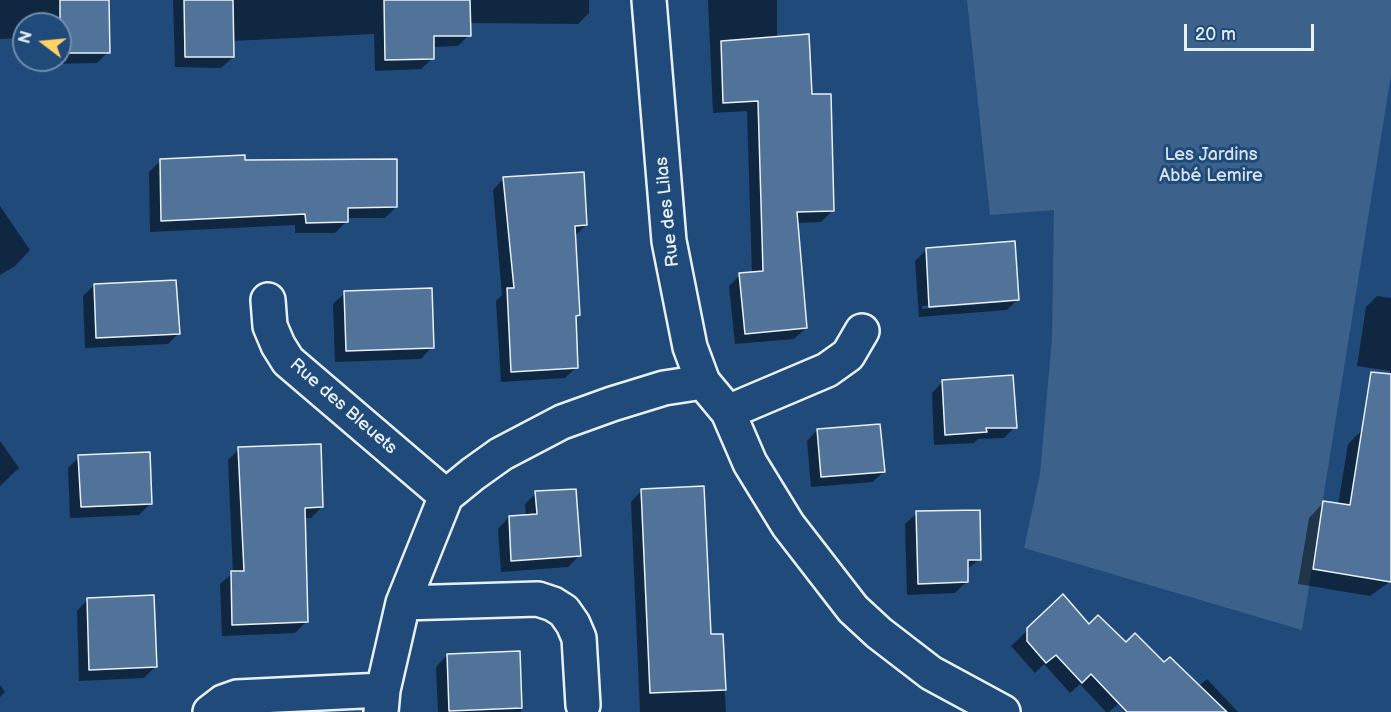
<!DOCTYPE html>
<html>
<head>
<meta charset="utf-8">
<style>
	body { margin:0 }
	#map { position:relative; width:1391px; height:712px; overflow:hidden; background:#1f4a7a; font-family:"Balsamiq Sans",sans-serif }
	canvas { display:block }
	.north { position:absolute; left:12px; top:12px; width:60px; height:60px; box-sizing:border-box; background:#1f4a7a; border:2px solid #6f8dac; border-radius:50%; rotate:286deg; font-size:16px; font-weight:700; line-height:24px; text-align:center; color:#e8f1f8 }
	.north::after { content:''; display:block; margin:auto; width:21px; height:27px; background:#ffd166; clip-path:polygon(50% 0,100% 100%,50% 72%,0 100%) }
	.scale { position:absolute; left:1184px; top:24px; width:130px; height:27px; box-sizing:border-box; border:3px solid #e8f1f8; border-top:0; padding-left:8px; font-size:18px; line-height:21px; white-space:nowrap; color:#e8f1f8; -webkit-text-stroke:4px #1f4a7a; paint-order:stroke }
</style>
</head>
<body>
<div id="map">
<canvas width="1391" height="712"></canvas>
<div class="north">N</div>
<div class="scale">20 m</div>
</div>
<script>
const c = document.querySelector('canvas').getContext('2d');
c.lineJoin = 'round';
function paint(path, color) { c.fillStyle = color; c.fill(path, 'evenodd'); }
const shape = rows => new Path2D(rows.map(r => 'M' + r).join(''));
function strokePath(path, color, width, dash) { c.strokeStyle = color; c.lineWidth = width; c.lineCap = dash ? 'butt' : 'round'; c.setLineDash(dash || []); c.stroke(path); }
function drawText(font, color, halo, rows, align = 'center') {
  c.font = font + ' "Balsamiq Sans",sans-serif'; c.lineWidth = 6; c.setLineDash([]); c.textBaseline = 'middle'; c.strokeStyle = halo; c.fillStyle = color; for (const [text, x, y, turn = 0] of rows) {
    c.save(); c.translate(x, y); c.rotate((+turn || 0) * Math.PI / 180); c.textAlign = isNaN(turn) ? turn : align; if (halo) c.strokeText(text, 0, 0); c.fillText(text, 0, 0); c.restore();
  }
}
const green = shape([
	[967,0,1391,0,1391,75,1302,630,1024,548,1040,474,1052,338,1054,210,990,215]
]);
const shadow = shape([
	[0,0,107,0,108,52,97,63,49,64,49,60,60,60,60,24,24,24,24,38,0,39],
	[173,0,589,0,589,13,578,24,469,23,469,35,458,46,432,47,433,58,421,69,375,71,374,34,232,41,233,57,221,68,175,67],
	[708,0,777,0,777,38,811,96,832,211,821,222,797,223,806,328,794,339,735,344,729,286,740,275,752,274,747,111,713,113],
	[160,161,244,161,396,207,385,218,346,218,346,222,335,233,295,233,295,225,150,232,149,172],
	[504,178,586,225,574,237,578,315,574,319,577,367,565,378,501,382,496,301,502,295,493,190],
	[0,206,30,250,15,266,0,275],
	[927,249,1018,299,1007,310,919,317,915,261],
	[1008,299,1008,302,922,309,922,306],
	[94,285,179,333,168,344,85,348,83,296],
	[345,293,432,347,421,359,335,362,333,304],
	[1377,296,1391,298,1391,387,1387,386,1390,371,1357,366,1366,307],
	[943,381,1015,427,1004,438,978,439,974,443,934,445,932,393],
	[1363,429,1391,433,1391,581,1370,596,1298,584,1309,518,1324,502,1338,505,1348,444],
	[817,430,883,472,873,482,811,487,807,441],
	[0,441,19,468,0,486],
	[239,449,322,507,311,518,304,518,306,622,295,633,222,636,220,584,233,573,228,460],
	[79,457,150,504,139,515,70,518,68,468],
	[642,490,710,635,721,635,726,712,640,712,631,502],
	[536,493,579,556,568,567,501,572,498,529,509,517,526,516,525,504],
	[917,513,980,559,966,570,966,582,955,593,907,595,905,524],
	[1063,596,1088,626,1164,664,1198,687,1207,679,1238,712,1124,712,1118,704,1109,712,1106,712,1080,684,1070,693,1044,664,1035,673,1011,646],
	[88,599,156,666,144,678,79,681,77,611],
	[518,652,521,712,438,712,436,667,447,655],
	[0,685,5,692,0,697]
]);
const building = shape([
	[60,0,109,0,110,53,60,53,60,0],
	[184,0,233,0,234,57,185,57,184,0],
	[384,0,470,0,471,36,434,36,434,59,385,60,384,0],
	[809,34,812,94,831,94,834,211,797,212,807,328,745,334,739,273,763,271,758,101,723,103,721,41,809,34],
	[245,155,245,160,397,159,397,207,348,208,348,222,306,223,305,214,161,221,160,159,245,155],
	[584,172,587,225,575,226,580,315,576,316,578,368,511,372,507,288,514,288,503,177,584,172],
	[1015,241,1019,300,929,307,926,248,1015,241],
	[176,280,180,334,96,338,94,284,176,280],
	[432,288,434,348,346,351,344,291,432,288],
	[1371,372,1391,374,1391,582,1313,569,1323,501,1350,505,1371,372],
	[1013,375,1017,428,986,428,987,432,945,435,942,380,1013,375],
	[880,424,885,472,821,477,817,429,880,424],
	[321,444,323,507,305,508,308,622,232,625,231,571,244,571,238,447,321,444],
	[150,452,152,504,81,507,78,455,150,452],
	[704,486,711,634,723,634,726,690,650,693,641,489,704,486],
	[576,489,581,556,511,561,509,516,537,514,535,491,576,489],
	[980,510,981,560,968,560,968,582,918,584,916,511,980,510],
	[1063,594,1089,624,1098,615,1126,642,1135,633,1164,662,1170,657,1227,712,1127,712,1091,674,1082,683,1056,655,1046,663,1027,641,1027,628,1063,594],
	[154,595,157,667,89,670,87,598,154,595],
	[520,651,522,708,449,711,447,654,520,651]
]);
const minor = shape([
	[649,0,669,241,690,347,703,382,728,412,750,463,788,525,853,609,879,633,931,673,1003,712],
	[268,300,270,326,278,345,288,361,446,496],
	[728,412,827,370,848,355,862,331],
	[403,603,446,496,473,474,501,454,562,422,612,404,664,388,703,382],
	[383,690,403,603,538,599,553,604,564,611,573,624,579,638,583,705],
	[210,712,223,702,237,697,383,690,381,712]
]);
const parkNames = [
	["Les Jardins",1211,155],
	["Abbé Lemire",1211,176]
];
const streetNames = [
	["Rue des Lilas",668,212,-96],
	["Rue des Bleuets",343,407,41]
];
paint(green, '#3c628c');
paint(shadow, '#0007');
paint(building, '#517399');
strokePath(building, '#e8f1f8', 1.5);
strokePath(minor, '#e8f1f8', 38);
strokePath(minor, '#1f4a7a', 33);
drawText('18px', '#d7e3ed', '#1f4a7a', parkNames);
drawText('18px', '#e8f1f8', '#1f4a7a', streetNames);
</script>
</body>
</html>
